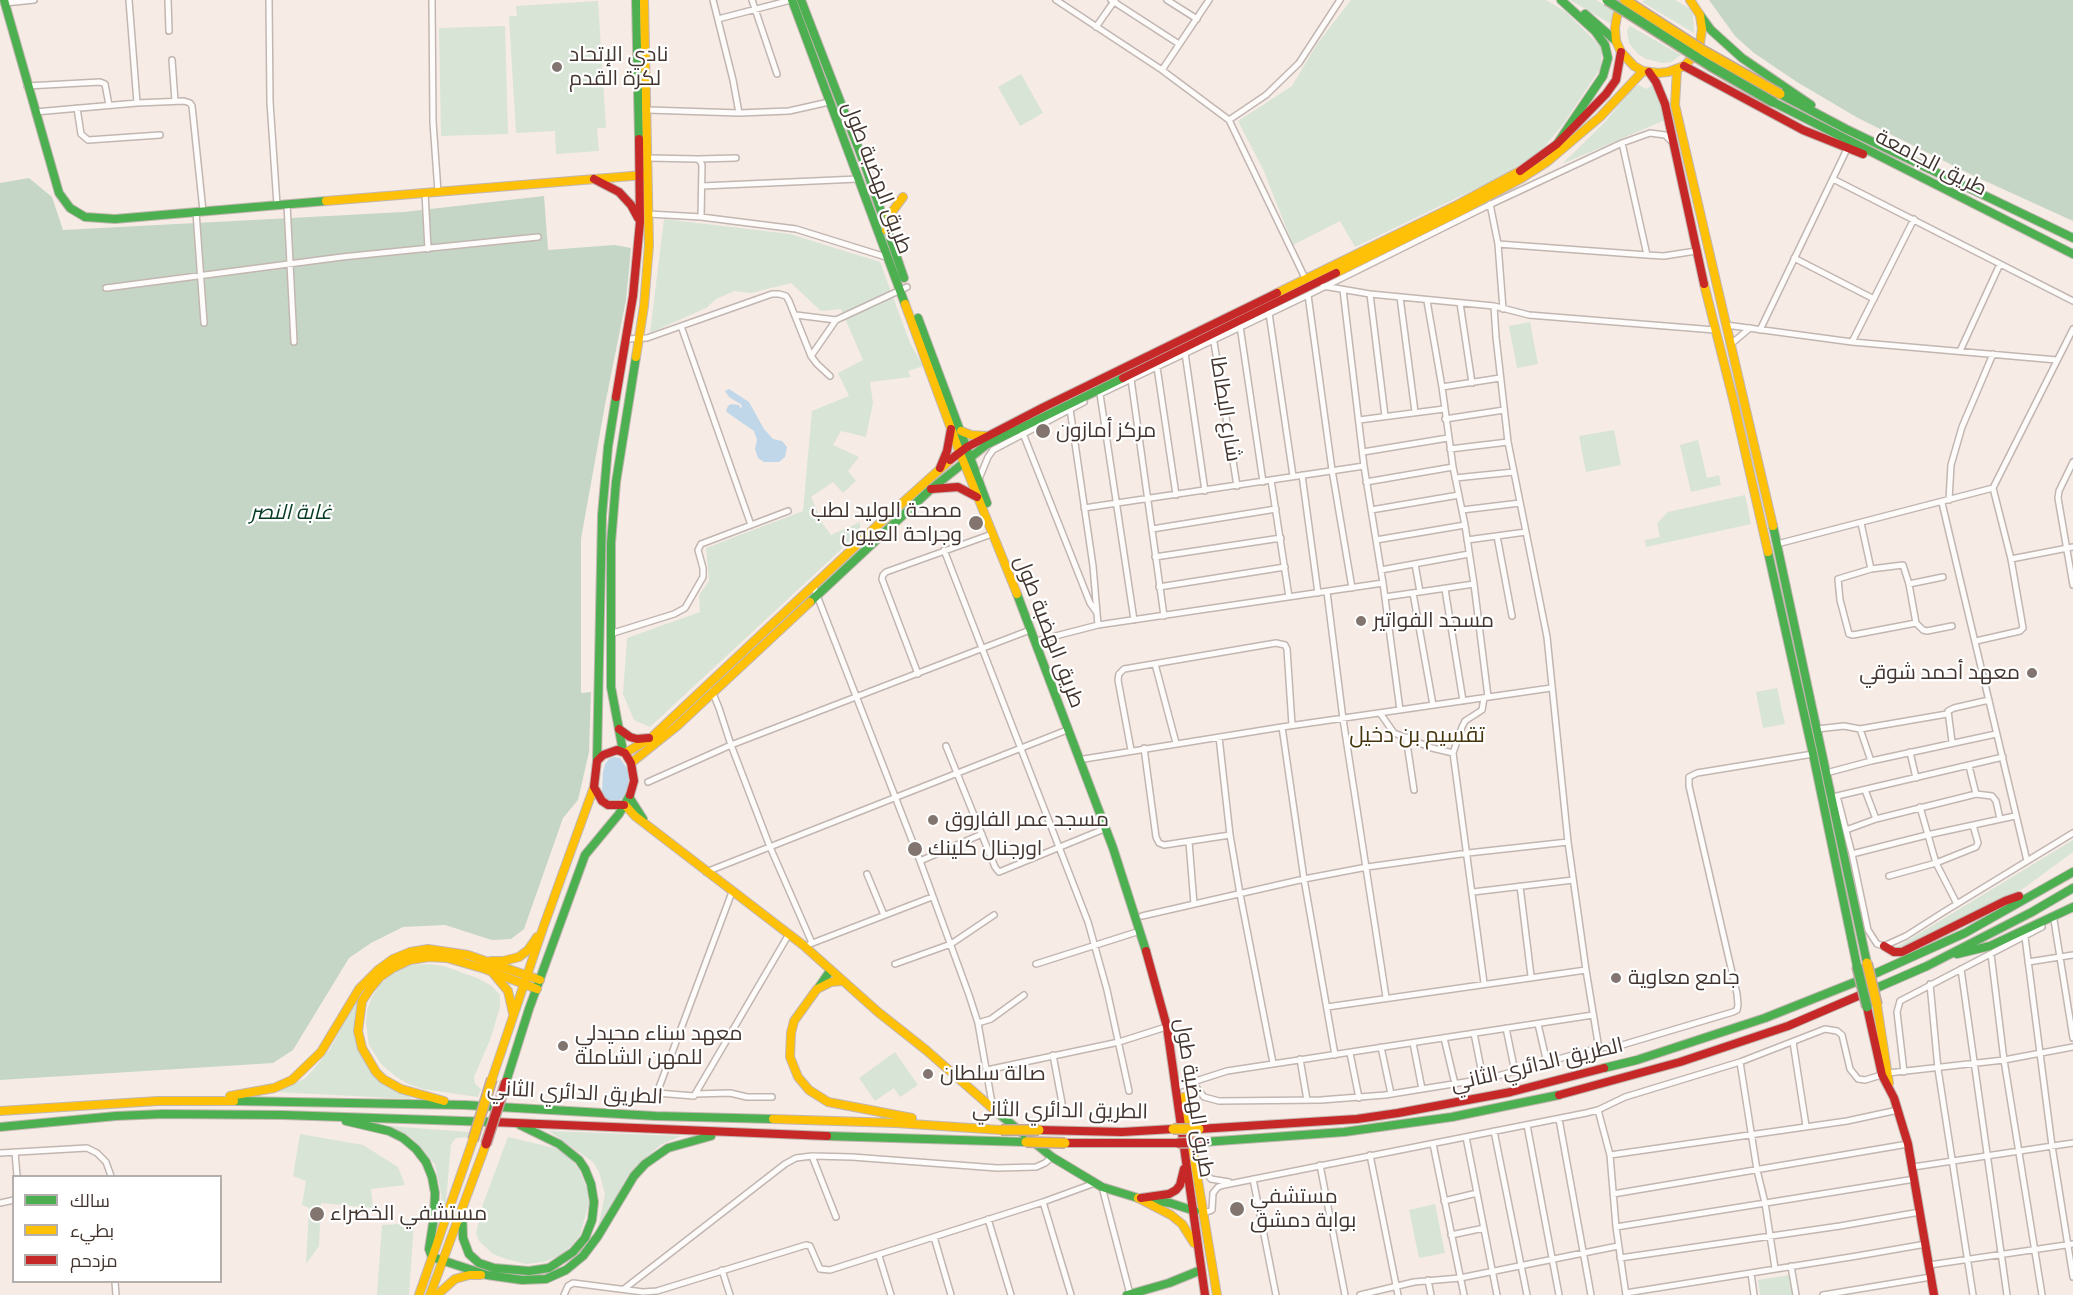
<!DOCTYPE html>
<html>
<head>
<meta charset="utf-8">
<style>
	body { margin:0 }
	#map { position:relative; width:2073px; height:1295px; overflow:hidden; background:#f7ebe6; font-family:"Zilla Slab",Cairo,serif }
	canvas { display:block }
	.legend { position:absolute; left:12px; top:1175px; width:210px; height:108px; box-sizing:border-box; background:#fff; border:2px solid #b4aeac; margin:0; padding:8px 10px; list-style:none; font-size:18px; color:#43352f }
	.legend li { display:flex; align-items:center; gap:12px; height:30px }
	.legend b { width:30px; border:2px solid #b4aeac }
</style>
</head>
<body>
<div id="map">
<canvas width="2073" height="1295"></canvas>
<ul class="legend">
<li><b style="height:8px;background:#4caf50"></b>سالك</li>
<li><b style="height:8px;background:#ffc107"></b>بطيء</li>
<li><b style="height:8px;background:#c62828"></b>مزدحم</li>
</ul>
</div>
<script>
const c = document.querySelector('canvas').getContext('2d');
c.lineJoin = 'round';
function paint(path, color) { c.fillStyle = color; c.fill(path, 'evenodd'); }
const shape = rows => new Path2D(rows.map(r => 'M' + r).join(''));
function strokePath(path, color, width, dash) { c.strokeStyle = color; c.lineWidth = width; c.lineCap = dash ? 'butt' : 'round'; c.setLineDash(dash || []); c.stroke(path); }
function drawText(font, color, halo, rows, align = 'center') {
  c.font = font + ' "Zilla Slab",Cairo,serif'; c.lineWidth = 4.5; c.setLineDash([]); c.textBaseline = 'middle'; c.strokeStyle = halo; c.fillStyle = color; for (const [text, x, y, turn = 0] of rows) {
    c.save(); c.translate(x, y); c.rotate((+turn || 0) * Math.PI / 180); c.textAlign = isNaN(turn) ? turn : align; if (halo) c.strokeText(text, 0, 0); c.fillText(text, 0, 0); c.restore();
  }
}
const green = shape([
	[1351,0,1546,0,1566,12,1602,48,1601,67,1564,123,1545,146,1531,158,1494,180,1355,247,1340,221,1293,245,1263,169,1238,121,1292,86,1317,44],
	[1570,0,1596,0,1615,11,1611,24],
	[1645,0,1675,0,1682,4,1690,9,1693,15,1694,33,1642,2],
	[598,1,606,128,597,128,599,151,556,154,555,131,516,133,509,16,517,16,516,6],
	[505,26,508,134,441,136,439,28],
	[1629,26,1630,26,1681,55,1671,62,1663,63,1646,59,1638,54,1629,43,1627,32],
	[1021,74,1043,113,1020,126,998,87],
	[1639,85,1646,89,1653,85,1660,96,1665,120,1562,164,1605,122,1633,88],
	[664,219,790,234,880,262,910,343,923,366,908,371,911,377,870,382,873,403,866,437,841,431,833,445,859,457,848,471,856,481,843,493,833,482,811,497,823,524,831,535,860,522,860,532,650,727,634,720,623,694,627,638,700,612,699,595,709,581,706,548,803,511,812,411,849,396,838,373,863,360,841,309,821,311,791,283,751,293,734,291,716,299,706,308,650,333],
	[1530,322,1538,364,1517,368,1509,326],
	[1614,430,1621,465,1586,472,1579,436],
	[1698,440,1707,478,1719,475,1721,485,1691,492,1680,445],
	[1745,495,1751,524,1646,547,1645,540,1660,537,1657,523,1668,512],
	[1777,688,1785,724,1763,728,1756,692],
	[2073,840,2073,852,2024,888,1902,948,1897,947],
	[429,964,444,966,477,978,492,986,500,995,500,1007,490,1040,474,1077,475,1084,481,1089,478,1097,423,1089,408,1084,395,1076,381,1064,369,1045,366,1023,367,1010,372,997,380,985,388,977,401,969,411,965],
	[362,991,355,1028,390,1086,413,1099,275,1092,304,1079,313,1070,330,1049],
	[895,1052,918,1085,900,1097,894,1088,875,1101,859,1078],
	[388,1126,469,1132,468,1137,456,1138,451,1144,446,1201,442,1212,441,1193,435,1165,419,1145,408,1135],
	[549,1131,681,1136,662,1144,636,1166,598,1228,605,1194,599,1172,593,1162],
	[300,1134,363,1145,398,1167,405,1185,371,1189,373,1208,321,1203,319,1246,306,1264,309,1208,302,1205,306,1181,293,1176],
	[508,1137,555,1148,568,1156,579,1169,587,1189,589,1203,580,1235,571,1246,559,1256,543,1262,526,1264,506,1259,493,1254,479,1241,476,1233,483,1204],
	[1435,1204,1445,1253,1419,1258,1409,1210],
	[414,1223,409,1295,377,1295,382,1225],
	[1790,1275,1793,1295,1760,1295,1758,1280]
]);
const forest = shape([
	[1709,0,2073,0,2073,221,1972,175,1858,118,1797,82,1754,53,1735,36],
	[29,178,52,197,63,230,404,212,544,196,548,250,614,245,631,248,626,300,605,405,581,539,581,693,591,692,589,752,578,800,563,818,524,929,511,939,492,940,445,925,403,927,371,943,349,958,293,1050,273,1063,0,1080,0,183]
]);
const water = shape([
	[729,389,749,402,764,429,773,439,782,441,787,447,785,457,779,462,764,462,758,458,755,449,757,440,754,431,728,413,726,411,728,406,731,404,739,405,741,409,742,405,729,397,725,391],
	[614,757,620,758,628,770,629,786,626,796,618,801,611,801,605,798,602,792,603,772,605,764,609,759]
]);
const street = shape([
	[129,0,137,103],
	[168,0,169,31],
	[269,0,270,102,277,205],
	[432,0,433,122,438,192],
	[752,0,777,74],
	[1056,0,1162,70,1229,120,1305,278],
	[1111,0,1179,44],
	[1167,0,1197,19],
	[5,3,34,0],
	[718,19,791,0],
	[1096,27,1115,0],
	[172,60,175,101],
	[1162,70,1209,0],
	[27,86,100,82,105,84,109,105],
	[77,108,81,134,88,140,160,135],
	[648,110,739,113,733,80,713,0],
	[35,112,137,103,184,101,190,103,192,106,203,211],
	[739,113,789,111,829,102],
	[1229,120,1266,95,1299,63,1340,0],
	[648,158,697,159,700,161,702,165,701,217],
	[699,159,736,158],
	[1833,179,2073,301],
	[702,186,858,179],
	[425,193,428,249],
	[287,204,294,342],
	[1490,204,1498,244,1503,309],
	[196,212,204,323],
	[649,214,701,217,796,229,886,257],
	[1498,244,1647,255,1622,143],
	[1647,255,1664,256,1696,251],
	[1794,258,1874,299],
	[1323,286,1370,294,1494,306,1529,315,1715,330],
	[106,288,342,257,538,237],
	[1343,290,1364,466,1383,583,1400,710],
	[1370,294,1385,416],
	[1308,295,1332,470,1352,588],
	[1400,297,1415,412],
	[1427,301,1442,387,1453,467,1465,525,1474,584,1488,697],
	[1460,303,1472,383],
	[1494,306,1496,337,1508,442,1547,637,1568,842,1586,970,1599,1049],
	[1269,313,1293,476],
	[796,315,836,320,907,287],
	[1726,325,1852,342,2057,360],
	[681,326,751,525],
	[1240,326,1263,482],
	[1760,330,1847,149],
	[1213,336,1237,486],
	[627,339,647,338,772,294,779,294,786,296,789,301,811,356,817,364,830,376],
	[1852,342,1914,219],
	[1731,344,1750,328],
	[1960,351,2000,264],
	[1185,353,1205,491],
	[811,356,836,320],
	[1157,367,1176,495],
	[1131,379,1164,616],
	[1442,387,1500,378],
	[1100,394,1308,295,1489,205,1622,143,1650,133,1665,135,1671,141],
	[1100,394,1134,620],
	[1070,409,1093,566,1098,625],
	[1445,419,1504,410],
	[1359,420,1444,409],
	[1022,431,1090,603,1097,613],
	[1450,449,1508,442],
	[1363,452,1448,438],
	[2073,462,2059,491,2058,498,2073,585],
	[1302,475,1318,593],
	[1455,478,1514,472],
	[979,479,988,457,993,450,1084,402],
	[1271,480,1289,597],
	[1366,482,1453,467],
	[1949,500,1951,465,1962,427,1993,354],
	[1942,503,2027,861],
	[1084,508,1364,466],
	[1371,510,1459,495],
	[1462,510,1520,503],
	[1861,523,1871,569],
	[1152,529,1276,509],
	[1497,536,1512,616],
	[1376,540,1465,525],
	[1467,540,1526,532],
	[1777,544,1993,488],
	[944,550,1088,922,1107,990,1129,1091],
	[1155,557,1281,538],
	[2011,559,2073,547],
	[1415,564,1420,592],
	[1381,570,1469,554],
	[1909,584,1943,577],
	[813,585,920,861,969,995,978,1023,993,1109],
	[1159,587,1285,567],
	[1445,589,1463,701],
	[1327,592,1343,719,1386,997],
	[1413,593,1433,705],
	[1385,597,1474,584],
	[1916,623,1853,635,1849,634,1840,600,1838,579,1871,569,1903,565,1909,584,1916,623,1923,630,1927,631,1952,626],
	[610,634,674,614,685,608,703,577,703,568,698,550,701,544,788,511],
	[1040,640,1098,625,1383,583],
	[1976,641,2020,631,2023,628,2011,559,1993,488,2073,329],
	[1155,664,1176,743],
	[918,674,882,579,883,575,886,572,992,534],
	[712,691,719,708,731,745,770,847,812,943],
	[1380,713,1394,733,1432,748,1453,753],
	[1282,727,1304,879,1335,1055],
	[1817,729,1844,726,1860,729,1947,714],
	[1860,729,1871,761],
	[1219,737,1230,835,1240,894,1273,1063],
	[1406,737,1414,790],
	[1952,742,1948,711,1954,708,1989,700],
	[946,746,995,867,999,872,1104,829],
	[1144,748,1156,837,1159,843,1164,845,1230,835],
	[1131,750,1118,680,1119,674,1124,669,1276,643,1285,645,1287,649,1292,725],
	[1910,752,1916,778],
	[1084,759,1282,727,1551,688],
	[1826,773,1871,761,1996,734],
	[648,782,731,745,1030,630],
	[1865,790,1876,819],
	[1976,794,1992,796,1996,801,2000,819],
	[1837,796,2003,757],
	[1830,798,1837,796,1852,854,1868,930,1877,944,1884,946,1906,936,1942,913,2073,833],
	[1920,807,1936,863,1976,847,1978,843,1973,825],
	[1846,830,1876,819,1976,794,1969,766],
	[1189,842,1194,904],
	[1852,854,1927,835,2015,816],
	[920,861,982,834],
	[706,872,1067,730],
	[867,874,884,915],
	[1889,876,1936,863,1957,904],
	[1520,886,1531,976],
	[732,892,657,1093,694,1096,789,934],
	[1473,892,1573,880],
	[1142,916,1304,879,1367,867,1468,853,1568,842],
	[2054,920,2073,1038],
	[2025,937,2052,1146,2073,1277],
	[810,944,932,897],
	[1991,954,2004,1060,2042,1295],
	[2028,962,2073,955],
	[895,964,951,944,994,915],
	[1036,964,1140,931],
	[1961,969,2007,1295],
	[1484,983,1453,753,1462,727,1465,721,1482,710,1484,698],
	[1930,984,1938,1069,1973,1295],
	[1327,1007,1586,970],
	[978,1023,991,1019,1024,995],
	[1538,1024,1547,1063],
	[1506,1028,1515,1072],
	[1474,1033,1483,1079],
	[1444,1038,1455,1084],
	[1793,1042,1806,1126],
	[1413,1043,1422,1089],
	[1381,1047,1391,1094],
	[1350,1053,1359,1098],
	[1053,1055,1062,1103],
	[1300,1059,1307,1100],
	[1740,1062,1757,1170,1765,1203,1775,1268],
	[987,1070,1119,1042,1166,1027],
	[1904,1072,1897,1012,1900,1001,2042,927],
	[1192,1082,1204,1097,1219,1101,1321,1100,1385,1095,1490,1078,1594,1049,1622,1045,1733,1012,1737,1010,1738,1005,1737,994,1689,786,1689,777,1697,773,1813,754],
	[1177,1087,1227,1071,1593,1015],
	[695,1094,730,1093,747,1097,772,1097],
	[1598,1110,1610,1155,1616,1227,1626,1295],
	[1559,1119,1591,1295],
	[1527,1125,1559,1295],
	[1494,1131,1527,1295],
	[1466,1137,1497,1295],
	[1433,1144,1464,1295],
	[15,1152,17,1176],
	[0,1153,87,1148,97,1153,106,1162,111,1176],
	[1370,1155,1398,1295],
	[1610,1155,1847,1121,1898,1110],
	[812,1156,836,1217],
	[1198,1164,1211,1179,1229,1182],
	[1320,1165,1345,1295],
	[1913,1167,2073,1143],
	[1253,1179,1276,1295],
	[1102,1187,1130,1294],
	[1613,1194,1908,1144],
	[1444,1201,1477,1193],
	[1043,1202,1071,1295],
	[0,1203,14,1200],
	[1204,1213,1212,1210,1213,1193,1218,1187,1224,1185,1586,1113,1598,1110,1625,1097,1740,1062,1825,1029,1837,1031,1842,1035,1850,1069,1858,1079,1865,1080,1888,1073,2004,1060,2073,1047],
	[988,1219,1011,1295],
	[1616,1227,1915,1179],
	[1451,1235,1484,1228],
	[934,1237,951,1295],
	[879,1256,891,1295],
	[1620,1258,1840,1226,1920,1212],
	[1929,1265,2073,1244],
	[1791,1266,1796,1295],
	[722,1270,730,1295],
	[1751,1273,1754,1295],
	[1428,1280,1431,1295],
	[115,1282,116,1295],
	[624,1289,785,1164,796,1158,812,1156,852,1157,997,1168,1036,1167,1045,1163,1052,1157],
	[1626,1293,1857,1256,1926,1244],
	[564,1295,568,1286,573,1283,643,1292,657,1291,806,1245,810,1246,820,1269,830,1270,1043,1202,1095,1183],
	[1360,1295,1414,1282,1460,1278,1618,1246],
	[1823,1295,1931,1277]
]);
const fast = shape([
	[4,0,59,193,70,208,85,217,115,219,326,201],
	[636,0,639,139],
	[792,0,905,304],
	[801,0,866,168,904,278],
	[1585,14,1616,41],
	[1700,15,1711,30,1742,58,1811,105],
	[1780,94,1846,129,2073,238],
	[1773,102,2073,254],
	[1557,144,1603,76,1608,58,1605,45,1595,31,1561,0],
	[918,318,987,503],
	[1773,526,1867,963],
	[1768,552,1813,754,1857,966],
	[1017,594,1113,848,1146,951],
	[810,602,931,489,986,445,1123,378],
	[623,751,611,687,611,543,616,482,636,357],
	[597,761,602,515,608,447,616,397],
	[629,797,643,819],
	[1957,954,1990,946,2073,907],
	[819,987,830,971],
	[1865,993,1927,966,2032,912,2073,888],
	[1604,1068,1637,1060,1765,1018,1863,979,1965,933,2073,872],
	[506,1082,529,1009,585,855,619,814,630,795],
	[234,1101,465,1105,655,1116,773,1119],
	[999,1114,1052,1157,1102,1187,1138,1198,1170,1203,1195,1211],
	[346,1121,389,1131,403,1138,416,1149,426,1162,432,1177,435,1193,434,1217,429,1249,432,1257,487,1275,522,1280,546,1279,566,1270,583,1256,598,1236,634,1176,645,1164,668,1148,711,1136],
	[0,1127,116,1116,163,1114,283,1115,492,1122],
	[827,1136,1026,1142],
	[1204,1142,1344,1132,1452,1117,1559,1095],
	[462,1211,463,1238,469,1254,479,1263,494,1268,529,1271,549,1268,573,1252,585,1238,592,1220,594,1202,591,1184,585,1169,579,1160,559,1144,520,1125],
	[1127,1295,1169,1283,1201,1270]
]);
const slow = shape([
	[1623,4,1617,16,1615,28,1616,41,1621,52,1634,66,1643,71,1658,73,1668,72,1684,66,1694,56,1700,43,1702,29,1700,15,1690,0],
	[1677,69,1675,105,1773,526],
	[326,201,644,175],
	[886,230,889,216,903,197],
	[1336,273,1461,211,1522,178,1547,162,1600,117,1643,71],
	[1704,284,1733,399,1768,552],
	[1277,293,1457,205,1520,171],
	[905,304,960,453,1017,594],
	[636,357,644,306,649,245,644,0],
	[961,431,971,435,987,436],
	[625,753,651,738,879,524,950,460],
	[631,763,677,726,810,602],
	[625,805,635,816,803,945,878,1012,926,1050,999,1114],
	[491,961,503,961,519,957,528,950,537,937],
	[493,973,508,991,513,1013],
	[841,981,831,982,817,989,794,1021,791,1033,790,1057,798,1077,809,1090,828,1102,912,1118],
	[1877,1005,1889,1083],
	[492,1079,543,928,594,787],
	[230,1096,274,1088,292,1080,321,1052,359,989,378,970,393,959,410,952,428,949,468,955,540,980],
	[1184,1097,1217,1295],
	[444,1101,401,1089,383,1079,376,1072,362,1048,358,1031,362,1001,370,989,380,977,393,968,410,960,429,957,447,958,485,969,537,989],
	[0,1111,158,1101,234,1101],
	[773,1119,896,1123,1001,1130],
	[1138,1198,1171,1215,1182,1224,1194,1243],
	[419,1295,473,1140],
	[430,1295,486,1144],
	[437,1295,455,1279,469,1275,481,1275]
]);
const jam = shape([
	[1684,66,1803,130,1863,154],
	[1649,72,1656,82,1665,104,1704,284],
	[1520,171,1557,144,1606,94,1616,80,1621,52],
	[594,179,619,192,631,205,638,218],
	[1123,378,1336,273],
	[616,397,633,296,640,222,639,139],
	[950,460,967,447,1044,407,1277,293],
	[940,468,947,451,951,429],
	[931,489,958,487,977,497],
	[619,729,630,737,637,739,649,738],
	[624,805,608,805,602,801,594,787,597,761,603,755,617,750,625,753,631,763,634,781,630,795],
	[1884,946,1894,952,1902,952,2005,901,2019,896],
	[1146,951,1167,1027,1205,1295],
	[1867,1007,1882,1075,1894,1098,1908,1144,1934,1295],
	[1559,1095,1680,1062,1788,1026,1865,993],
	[492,1122,827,1136],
	[1199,1129,1357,1119,1398,1113,1511,1092,1604,1068],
	[1039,1130,1122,1132,1173,1129],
	[1065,1143,1178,1143],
	[1141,1198,1169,1194,1176,1190,1180,1185,1184,1169]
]);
const fastBridge = shape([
	[1607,0,1709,65,1773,102],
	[1857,966,1867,1007]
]);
const slowBridge = shape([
	[1625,0,1704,51,1780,94],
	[1867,963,1877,1005],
	[1173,1129,1199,1129],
	[1001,1130,1039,1130],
	[473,1140,492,1079],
	[1026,1142,1065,1143]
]);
const jamBridge = shape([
	[1178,1143,1204,1142],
	[486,1144,506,1082]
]);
const markers = [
	[557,67,6,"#82756f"],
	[1043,431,8,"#82756f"],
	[976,523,8,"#82756f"],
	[1361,621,6,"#82756f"],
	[2032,673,6,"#82756f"],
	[933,820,6,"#82756f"],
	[915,849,8,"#82756f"],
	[1616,978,6,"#82756f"],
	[563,1046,6,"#82756f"],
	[928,1074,6,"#82756f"],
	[1237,1209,8,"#82756f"],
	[317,1214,8,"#82756f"]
];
const poiNames = [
	["نادي الإتحاد",569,55],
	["لكرة القدم",569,79],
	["مركز أمازون",1056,431],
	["مصحة الوليد لطب",962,511,"right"],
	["وجراحة العيون",962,535,"right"],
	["مسجد الفواتير",1373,621],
	["معهد أحمد شوقي",2020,673,"right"],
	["مسجد عمر الفاروق",945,820],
	["اورجنال كلينك",928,849],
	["جامع معاوية",1628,978],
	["معهد سناء محيدلي",575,1034],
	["للمهن الشاملة",575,1058],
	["صالة سلطان",940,1074],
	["مستشفي",1250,1197],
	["بوابة دمشق",1250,1221],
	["مستشفي الخضراء",330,1214]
];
const streetNames = [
	["طريق الجامعة",1931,163,27],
	["طريق الهضبة طول",877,178,69],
	["شارع البطاطا",1225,409,81],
	["طريق الهضبة طول",1049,632,69],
	["الطريق الدائري الثاني",1537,1065,-13],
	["الطريق الدائري الثاني",575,1093,3],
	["طريق الهضبة طول",1194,1098,81],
	["الطريق الدائري الثاني",1060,1111,1]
];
const parkNames = [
	["غابة النصر",291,513]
];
const neighbourhoodNames = [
	["تقسيم بن دخيل",1417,736]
];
paint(green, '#d7e4d6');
paint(forest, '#c5d6c6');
paint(water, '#c0d7e9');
strokePath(street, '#c2b6b1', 8);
strokePath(fast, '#c2b6b1', 10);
strokePath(slow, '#c2b6b1', 10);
strokePath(jam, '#c2b6b1', 10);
strokePath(street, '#fefcfb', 5);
strokePath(fast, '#4caf50', 8);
strokePath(slow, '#ffc107', 8);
strokePath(jam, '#c62828', 8);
strokePath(fastBridge, '#bca7a3', 12, []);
strokePath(slowBridge, '#bca7a3', 12, []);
strokePath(jamBridge, '#bca7a3', 12, []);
strokePath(fastBridge, '#4caf50', 9);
strokePath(slowBridge, '#ffc107', 9);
strokePath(jamBridge, '#c62828', 9);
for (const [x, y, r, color] of markers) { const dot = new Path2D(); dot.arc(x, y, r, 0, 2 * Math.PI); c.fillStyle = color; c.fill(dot); strokePath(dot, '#fff', 2); }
drawText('21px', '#43352f', '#fff', poiNames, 'left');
drawText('21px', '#43352f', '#fff', streetNames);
drawText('italic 21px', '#063b23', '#fff', parkNames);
drawText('22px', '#46360e', '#fff', neighbourhoodNames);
</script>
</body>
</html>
